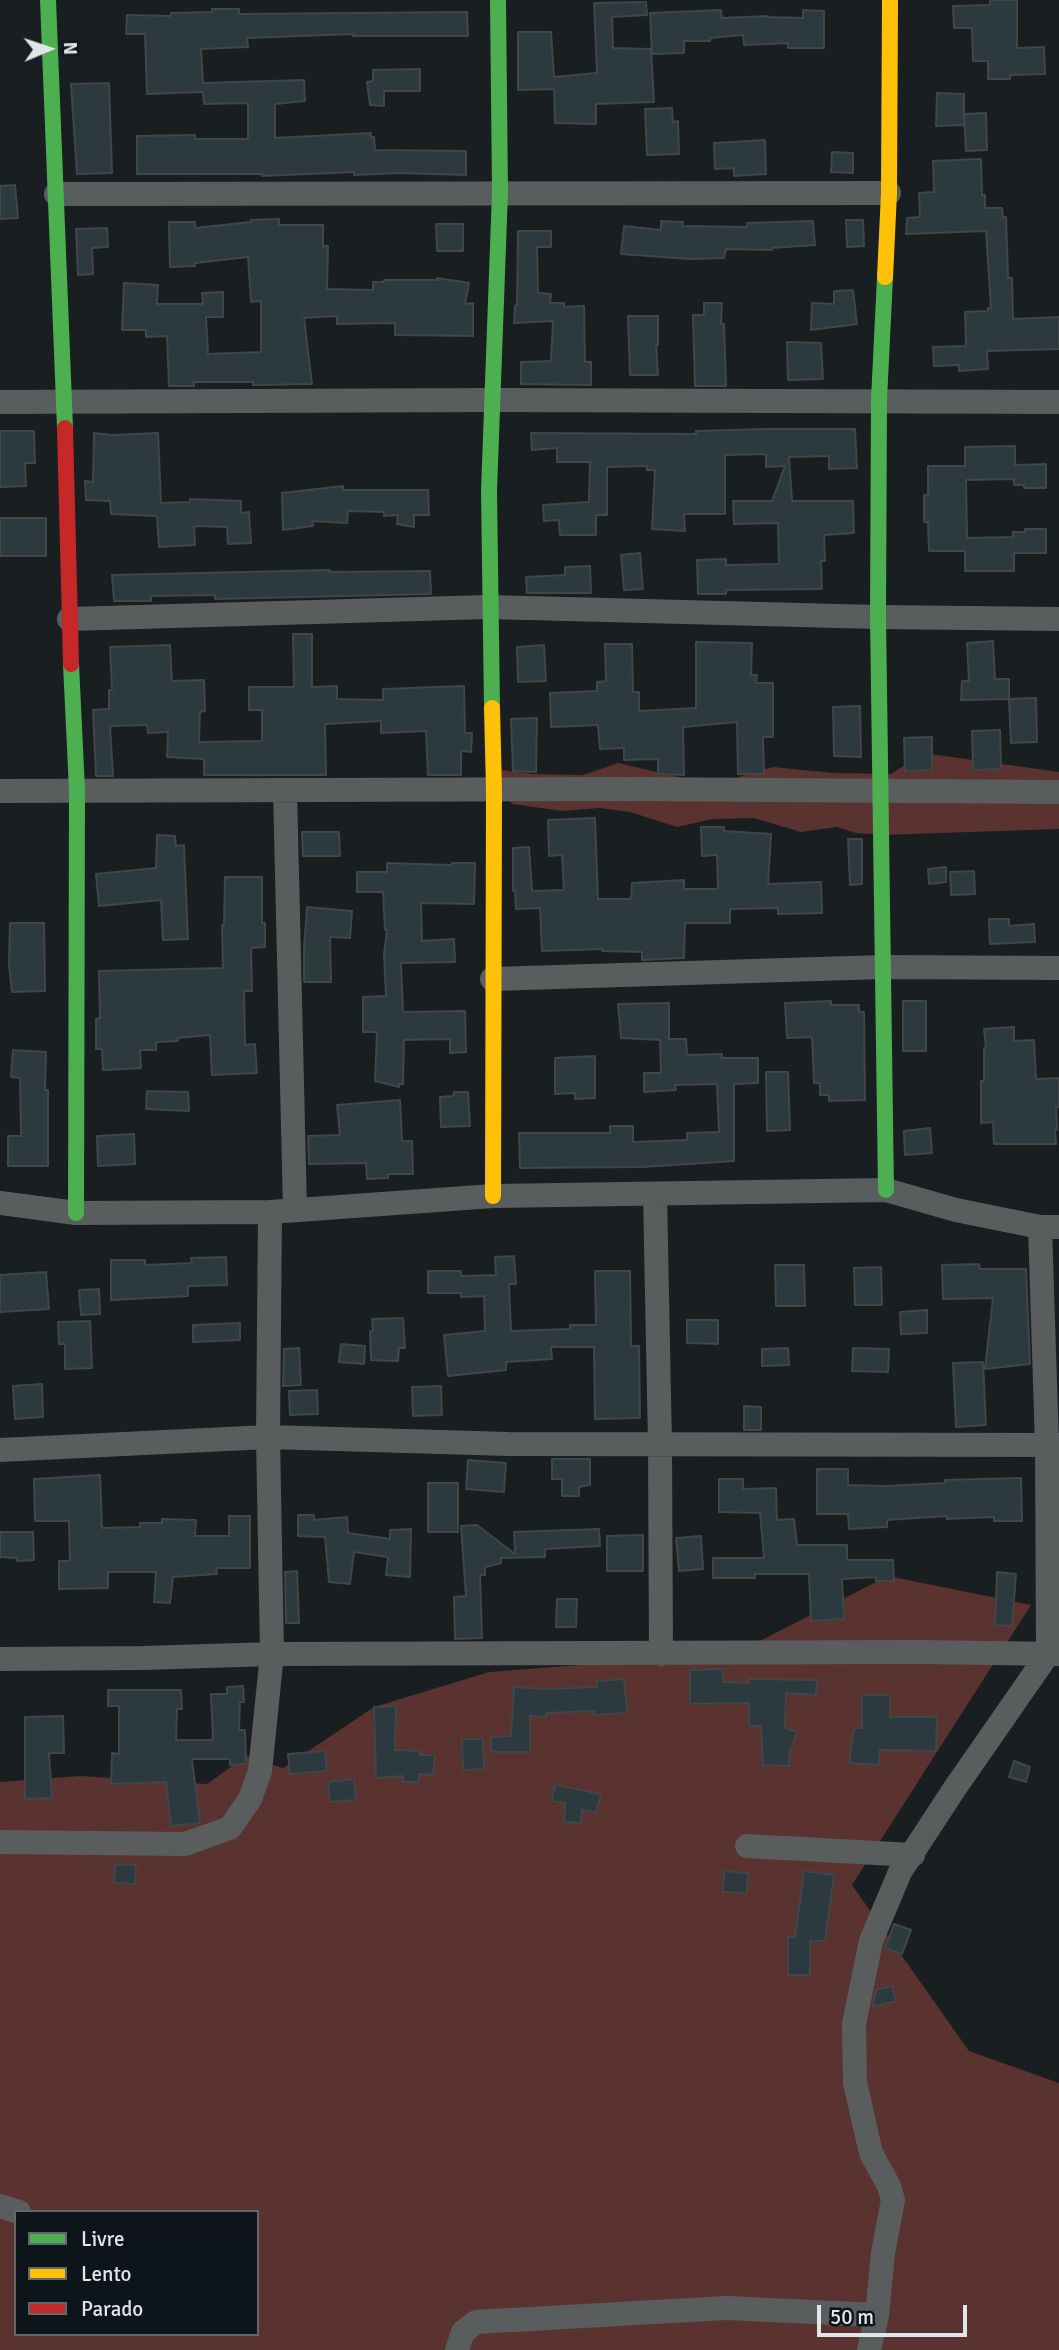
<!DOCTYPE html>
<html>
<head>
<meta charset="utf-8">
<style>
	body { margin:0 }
	#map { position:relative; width:1059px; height:2350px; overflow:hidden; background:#191e20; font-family:Signika,sans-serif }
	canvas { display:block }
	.legend { position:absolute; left:14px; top:2210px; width:245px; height:126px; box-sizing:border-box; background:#0d151a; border:2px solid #61686c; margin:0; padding:9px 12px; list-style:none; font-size:21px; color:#dfe5e8 }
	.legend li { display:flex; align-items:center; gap:14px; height:35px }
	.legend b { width:35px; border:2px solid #61686c }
	.north { position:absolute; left:14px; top:14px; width:70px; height:70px; -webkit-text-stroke:5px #0d151a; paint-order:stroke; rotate:88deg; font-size:19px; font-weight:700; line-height:28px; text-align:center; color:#dfe5e8 }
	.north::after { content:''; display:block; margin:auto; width:24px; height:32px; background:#dfe5e8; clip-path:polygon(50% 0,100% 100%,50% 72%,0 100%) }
	.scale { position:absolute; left:817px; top:2305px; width:150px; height:32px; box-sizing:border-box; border:4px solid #dfe5e8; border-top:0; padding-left:9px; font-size:21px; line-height:24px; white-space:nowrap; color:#dfe5e8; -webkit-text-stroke:5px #0d151a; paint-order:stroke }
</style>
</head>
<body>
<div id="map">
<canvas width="1059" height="2350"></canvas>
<ul class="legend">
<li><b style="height:9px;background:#4caf50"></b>Livre</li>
<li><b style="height:9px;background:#ffc107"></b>Lento</li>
<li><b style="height:9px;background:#c62828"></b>Parado</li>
</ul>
<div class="north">N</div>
<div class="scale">50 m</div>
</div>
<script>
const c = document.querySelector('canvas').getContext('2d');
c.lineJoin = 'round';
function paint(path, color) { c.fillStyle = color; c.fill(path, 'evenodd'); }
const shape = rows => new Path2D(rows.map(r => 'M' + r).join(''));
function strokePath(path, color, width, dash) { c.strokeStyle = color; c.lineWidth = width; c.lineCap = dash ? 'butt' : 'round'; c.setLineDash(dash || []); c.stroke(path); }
const green = shape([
	[923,753,1059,772,1059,829,882,835,856,833,837,827,801,832,754,818,713,819,677,827,630,812,599,808,563,811,512,804,493,780,502,770,532,774,583,775,618,763,699,782,719,783,773,767,834,773,891,774],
	[888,1576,1031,1605,852,1885,969,2051,1059,2083,1059,2350,0,2350,0,1782,80,1776,207,1784,246,1756,283,1768,374,1707,489,1672,736,1653],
	[16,2212,257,2212,257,2334,16,2334]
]);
const building = shape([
	[990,0,1017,0,1017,48,1044,47,1045,74,1010,75,1010,79,988,79,988,61,973,61,972,28,954,28,953,6,990,5,990,0],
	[646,2,647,15,612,17,613,48,651,49,654,102,596,104,596,124,555,123,554,89,518,90,518,32,551,32,554,77,597,73,594,3,646,2],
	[212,9,239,9,239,14,467,12,468,36,353,36,353,34,247,38,248,47,201,49,203,83,304,80,305,101,275,104,275,138,371,133,371,137,374,137,375,150,466,151,466,175,399,173,354,175,354,172,262,176,262,174,137,174,137,136,195,135,195,139,248,139,248,103,204,104,203,92,147,94,145,34,126,34,127,15,171,16,171,13,212,12,212,9],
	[721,10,722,18,768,16,768,17,803,18,803,10,824,11,824,48,788,48,788,43,744,45,743,35,710,38,710,41,684,41,684,53,652,54,650,13,721,10],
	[420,69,420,91,384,91,384,106,370,105,367,82,373,81,373,70,420,69],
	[109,83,112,173,77,174,71,84,109,83],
	[937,93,964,94,964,125,936,126,937,93],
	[672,108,673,122,678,121,679,154,647,155,645,109,672,108],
	[986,113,987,150,966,151,964,114,986,113],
	[765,140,766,174,734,176,734,168,715,169,714,143,765,140],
	[832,152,853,153,853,173,831,172,832,152],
	[981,159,982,195,985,195,985,208,1002,208,1003,217,1006,217,1008,278,1012,278,1013,319,1059,317,1059,349,987,351,988,369,959,371,959,365,934,366,933,347,966,346,965,312,988,311,988,308,991,308,986,231,906,234,907,218,920,217,919,193,934,192,933,161,981,159],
	[15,185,18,218,0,219,0,186,15,185],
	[279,219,279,225,323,225,323,246,328,246,327,289,373,290,373,282,384,282,384,280,437,280,437,278,469,283,465,304,473,303,473,336,395,335,395,323,337,324,337,316,304,318,312,384,253,385,253,382,194,382,194,386,169,386,167,336,146,337,146,330,122,330,124,283,158,285,157,304,203,304,202,293,223,292,223,317,206,317,208,354,261,352,261,301,251,302,248,257,195,263,195,266,170,267,169,222,195,222,195,228,251,222,251,220,279,219],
	[846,220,863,220,864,246,847,247,846,220],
	[661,221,683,222,682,226,747,227,747,223,813,221,815,245,772,248,772,250,726,249,724,258,690,259,621,254,624,226,661,230,661,221],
	[436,224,463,224,463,251,437,251,436,224],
	[107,228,108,247,92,248,93,274,78,275,76,229,107,228],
	[518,231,551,231,551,247,537,247,538,293,551,294,550,303,564,303,564,307,584,306,585,362,591,362,591,385,521,384,521,362,551,361,553,321,514,323,515,306,517,305,518,231],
	[853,290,857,324,811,330,812,303,834,304,834,291,853,290],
	[704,303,722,303,721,324,724,324,726,386,695,386,693,315,704,315,704,303],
	[628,316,658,316,658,345,656,345,658,375,630,375,628,316],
	[787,342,821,343,823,379,788,380,787,342],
	[765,429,855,429,857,468,829,469,829,456,789,457,792,501,853,501,854,533,824,535,825,561,821,561,822,589,726,590,726,594,698,594,697,560,726,559,726,565,779,564,778,523,734,524,733,501,772,501,785,466,766,467,766,454,725,455,725,514,684,514,685,531,652,529,655,470,647,470,647,466,607,467,607,515,596,515,596,535,560,535,559,520,544,521,543,505,589,502,590,462,557,462,557,448,532,450,531,433,696,434,696,431,765,429],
	[0,431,34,431,35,463,25,463,26,486,0,487,0,431],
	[94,433,112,435,158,433,161,503,190,502,190,499,241,501,241,513,249,512,251,543,228,544,227,527,194,526,195,545,159,547,157,516,111,514,110,501,86,500,85,481,93,482,94,433],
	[1015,446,1015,465,1046,464,1046,488,1024,488,1024,485,1014,485,1014,479,966,480,967,538,1013,537,1013,532,1025,532,1025,529,1046,529,1046,553,1014,553,1014,571,965,571,965,551,929,551,928,522,924,522,924,495,928,495,928,466,965,466,965,447,1015,446],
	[343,486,343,490,428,490,429,515,414,515,414,527,397,524,398,515,384,516,384,512,348,511,347,523,312,521,313,526,283,530,282,493,343,486],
	[0,518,46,518,46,556,0,556,0,518],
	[640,553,643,589,624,590,621,555,640,553],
	[590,566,591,593,527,593,526,577,565,575,565,567,590,566],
	[330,570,330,572,430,571,431,594,215,599,215,595,151,596,151,601,114,601,112,575,330,570],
	[293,634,312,634,312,687,337,686,337,699,383,700,383,689,464,686,465,733,472,733,471,752,461,751,461,775,428,775,426,731,381,733,381,721,325,724,326,775,204,775,204,759,167,757,168,732,148,733,147,725,110,726,113,776,96,776,93,710,109,709,109,690,112,690,110,647,170,645,172,681,204,680,205,711,200,712,199,742,262,741,262,710,249,710,249,687,294,687,293,634],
	[993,641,995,679,1009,679,1009,699,1036,698,1037,742,1011,743,1009,699,961,700,962,681,969,681,967,643,993,641],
	[696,642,752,643,751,675,757,675,756,683,773,683,773,737,763,737,764,774,738,774,737,722,683,727,684,775,658,774,658,759,624,760,624,748,600,749,598,725,551,727,550,693,597,691,597,682,606,681,605,644,632,644,633,692,639,692,639,711,696,708,696,642],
	[544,645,546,681,518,682,517,647,544,645],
	[860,706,861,757,834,756,833,707,860,706],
	[537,718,536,772,513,771,511,719,537,718],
	[1000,730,1001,769,973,770,972,731,1000,730],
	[932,737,932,770,905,771,904,738,932,737],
	[595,818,598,899,631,899,632,883,684,880,684,889,718,889,717,855,702,856,701,827,724,827,724,831,771,834,768,884,821,882,822,913,778,914,778,908,730,909,730,923,685,923,684,958,642,960,642,952,602,951,602,949,542,951,540,908,516,909,515,891,513,891,513,848,529,847,532,891,564,890,562,855,549,856,548,820,595,818],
	[302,832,339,832,340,856,303,856,302,832],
	[157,835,175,836,176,846,184,845,188,939,163,940,161,900,99,906,96,874,156,868,157,835],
	[848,839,862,839,862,884,850,885,848,839],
	[387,863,452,865,452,863,475,863,474,904,421,903,422,941,454,939,455,962,401,963,403,1012,465,1011,466,1052,450,1053,450,1039,404,1040,403,1084,399,1084,399,1087,375,1081,377,1032,363,1032,363,997,386,996,384,954,387,930,385,930,383,892,357,892,357,872,387,872,387,863],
	[946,867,946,882,929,884,928,869,946,867],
	[974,871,975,894,951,895,950,872,974,871],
	[225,877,262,877,262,923,265,923,265,947,251,948,252,991,244,991,245,1045,255,1044,257,1073,212,1075,210,1035,177,1038,178,1041,156,1042,156,1050,140,1050,141,1068,103,1070,102,1049,96,1049,96,1019,100,1018,99,971,223,968,222,925,224,925,225,877],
	[307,907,352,911,350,938,330,937,331,982,304,982,304,948,307,907],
	[989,919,1009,919,1009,926,1034,924,1035,942,990,944,989,919],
	[10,923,44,923,45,991,12,992,9,964,10,923],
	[831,1001,831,1005,859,1005,859,1012,864,1012,865,1100,829,1101,829,1095,820,1095,820,1083,814,1083,812,1037,787,1038,785,1003,831,1001],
	[903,1001,926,1001,926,1051,903,1051,903,1001],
	[669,1003,669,1039,686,1039,687,1055,722,1054,722,1058,758,1058,758,1083,734,1084,734,1161,643,1167,520,1168,519,1133,610,1133,610,1126,633,1126,633,1142,687,1140,687,1133,719,1132,717,1084,675,1085,676,1090,644,1092,644,1073,661,1073,660,1040,621,1038,618,1004,669,1003],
	[1014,1027,1014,1041,1034,1040,1036,1079,1059,1078,1059,1107,1056,1108,1057,1130,1055,1130,1056,1144,994,1144,993,1122,981,1123,981,1081,984,1081,984,1048,986,1048,984,1029,1014,1027],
	[13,1050,46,1052,45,1090,48,1090,48,1166,8,1166,8,1136,21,1136,20,1078,11,1077,13,1050],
	[595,1056,595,1098,575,1099,575,1093,555,1094,555,1058,595,1056],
	[766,1072,788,1072,790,1130,767,1131,766,1072],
	[147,1091,188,1092,189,1111,146,1109,147,1091],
	[454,1092,468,1092,470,1126,441,1127,440,1097,453,1096,454,1092],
	[400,1100,402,1141,412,1141,413,1174,388,1174,388,1178,367,1179,366,1163,309,1164,308,1136,340,1135,337,1105,400,1100],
	[930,1128,932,1153,905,1155,904,1131,930,1128],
	[134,1134,135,1164,98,1166,97,1136,134,1134],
	[514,1256,516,1284,509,1284,511,1331,570,1329,570,1325,596,1325,595,1271,630,1271,631,1346,639,1346,640,1418,595,1419,594,1347,551,1347,552,1359,506,1362,506,1370,448,1376,444,1335,485,1331,484,1296,461,1297,461,1293,428,1293,428,1271,461,1271,461,1276,496,1275,495,1257,514,1256],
	[226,1257,227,1285,188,1286,188,1296,111,1300,111,1260,145,1260,145,1265,192,1263,191,1258,226,1257],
	[979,1264,980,1269,1026,1269,1030,1364,985,1369,993,1298,943,1299,942,1265,979,1264],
	[775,1265,804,1265,805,1306,776,1306,775,1265],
	[881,1267,882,1305,855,1305,854,1268,881,1267],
	[46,1272,49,1309,0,1312,0,1275,46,1272],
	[99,1289,100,1314,81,1315,79,1290,99,1289],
	[927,1310,927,1333,901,1334,900,1312,927,1310],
	[403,1318,405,1348,399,1348,398,1361,371,1360,370,1331,373,1331,372,1319,403,1318],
	[687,1320,718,1320,718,1344,687,1343,687,1320],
	[90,1321,92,1368,65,1369,65,1344,59,1344,58,1322,90,1321],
	[240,1323,240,1340,193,1342,193,1325,240,1323],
	[341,1344,365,1346,364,1364,339,1362,341,1344],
	[299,1348,301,1385,283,1386,284,1349,299,1348],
	[788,1348,789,1365,762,1366,762,1349,788,1348],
	[853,1348,889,1349,888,1372,852,1371,853,1348],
	[983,1362,986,1425,956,1427,953,1363,983,1362],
	[42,1384,43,1417,15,1419,13,1386,42,1384],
	[441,1386,442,1415,413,1416,412,1387,441,1386],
	[317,1390,318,1414,290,1415,289,1391,317,1390],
	[744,1406,761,1407,761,1430,744,1430,744,1406],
	[552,1459,590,1459,590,1485,579,1487,579,1496,562,1496,562,1479,552,1479,552,1459],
	[468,1460,506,1463,504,1492,466,1489,468,1460],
	[817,1469,848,1469,848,1485,886,1486,945,1483,945,1480,1021,1478,1022,1521,994,1521,994,1517,947,1519,947,1516,887,1520,887,1527,849,1529,848,1514,817,1514,817,1469],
	[100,1475,102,1528,140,1527,140,1523,162,1523,162,1519,196,1520,195,1536,229,1536,229,1516,250,1516,250,1568,216,1568,217,1574,173,1577,170,1603,154,1602,156,1572,108,1572,108,1588,59,1589,59,1561,70,1561,69,1521,35,1521,34,1479,100,1475],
	[719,1479,743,1479,743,1489,776,1488,777,1520,794,1519,797,1545,847,1545,847,1560,893,1560,894,1581,876,1581,876,1577,842,1579,844,1619,811,1621,809,1574,755,1574,755,1578,713,1578,713,1558,764,1558,760,1513,719,1512,719,1479],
	[428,1483,458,1483,458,1532,428,1532,428,1483],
	[298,1515,314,1515,314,1520,347,1517,348,1533,390,1539,390,1530,411,1529,410,1577,386,1575,388,1557,354,1552,350,1584,329,1582,325,1537,298,1536,298,1515],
	[477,1525,515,1554,514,1532,599,1529,600,1546,545,1549,545,1557,501,1558,501,1563,485,1567,485,1575,480,1575,482,1638,455,1639,454,1597,466,1596,461,1526,477,1525],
	[0,1532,33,1532,34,1560,17,1561,17,1558,0,1557,0,1532],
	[643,1535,643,1571,607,1571,607,1536,643,1535],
	[701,1536,703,1569,679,1571,676,1538,701,1536],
	[297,1571,299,1623,286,1623,285,1572,297,1571],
	[997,1572,1016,1574,1012,1626,995,1625,997,1572],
	[557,1599,577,1599,576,1627,556,1627,557,1599],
	[723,1669,723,1682,749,1683,749,1679,817,1680,816,1695,786,1693,785,1728,797,1732,790,1751,789,1766,763,1765,761,1726,749,1726,749,1703,690,1704,690,1670,723,1669],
	[624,1679,627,1713,594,1715,594,1711,546,1713,546,1717,530,1716,530,1752,491,1752,491,1737,511,1736,514,1687,548,1689,597,1687,597,1681,624,1679],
	[243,1686,244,1702,240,1702,239,1730,245,1730,246,1764,230,1765,230,1759,192,1759,200,1823,171,1826,166,1782,111,1784,112,1753,119,1754,119,1706,108,1706,108,1690,181,1690,182,1709,177,1709,176,1740,213,1740,211,1694,227,1694,227,1687,243,1686],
	[862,1695,890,1695,890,1717,937,1717,936,1751,880,1750,879,1765,849,1763,854,1728,862,1728,862,1695],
	[396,1706,395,1750,420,1751,420,1755,435,1755,433,1775,419,1774,419,1782,403,1782,403,1776,376,1778,374,1707,396,1706],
	[63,1716,64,1753,49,1753,52,1798,25,1799,25,1717,63,1716],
	[462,1739,483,1739,484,1769,463,1770,462,1739],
	[325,1751,327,1771,290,1774,288,1754,325,1751],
	[1014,1761,1030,1767,1026,1782,1009,1777,1014,1761],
	[354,1779,356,1800,330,1802,328,1782,354,1779],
	[555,1785,601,1794,596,1813,582,1810,581,1823,564,1822,565,1803,552,1801,555,1785],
	[115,1864,136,1865,135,1884,114,1883,115,1864],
	[724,1871,748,1873,747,1893,723,1892,724,1871],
	[804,1871,834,1875,825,1941,810,1941,810,1975,788,1975,788,1937,795,1937,804,1871],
	[894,1924,911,1930,902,1954,885,1948,894,1924],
	[892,1986,896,2001,873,2007,876,1990,892,1986]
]);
const street = shape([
	[56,194,889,193],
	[0,402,492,400,1059,402],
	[69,619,489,607,878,617,1059,619],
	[285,790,295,1210],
	[0,791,627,789,1059,792],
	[492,979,883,967,1059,968],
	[655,1194,660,1445,661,1654],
	[0,1203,76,1213,270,1212,493,1196,886,1190,956,1210,1040,1227,1059,1227],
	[0,1450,268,1437,509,1444,1059,1445],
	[0,1659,143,1658,272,1654,918,1652,1059,1654],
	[0,1842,185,1844,230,1828,250,1799,260,1771,272,1654,268,1437,270,1212],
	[747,1846,913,1855],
	[0,2206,19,2212],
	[457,2350,463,2332,476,2322,727,2308,877,2315],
	[869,2350,877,2315,883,2253,893,2200,889,2186,871,2153,855,2083,854,2024,871,1941,900,1872,955,1788,1048,1654,1047,1445,1040,1227]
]);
const fast = shape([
	[48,0,65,428],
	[885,277,879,400,878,617,886,1190],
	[71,664,77,790,76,1213],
	[492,708,489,491,500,192,498,0]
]);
const slow = shape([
	[885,277,889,193,890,0],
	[492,708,494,790,493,1196]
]);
const jam = shape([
	[65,428,71,664]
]);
paint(green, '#5a322f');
paint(building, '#2c3a3f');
strokePath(building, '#414648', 2);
strokePath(street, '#5a5d5e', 24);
strokePath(fast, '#4caf50', 16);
strokePath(slow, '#ffc107', 16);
strokePath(jam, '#c62828', 16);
</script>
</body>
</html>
